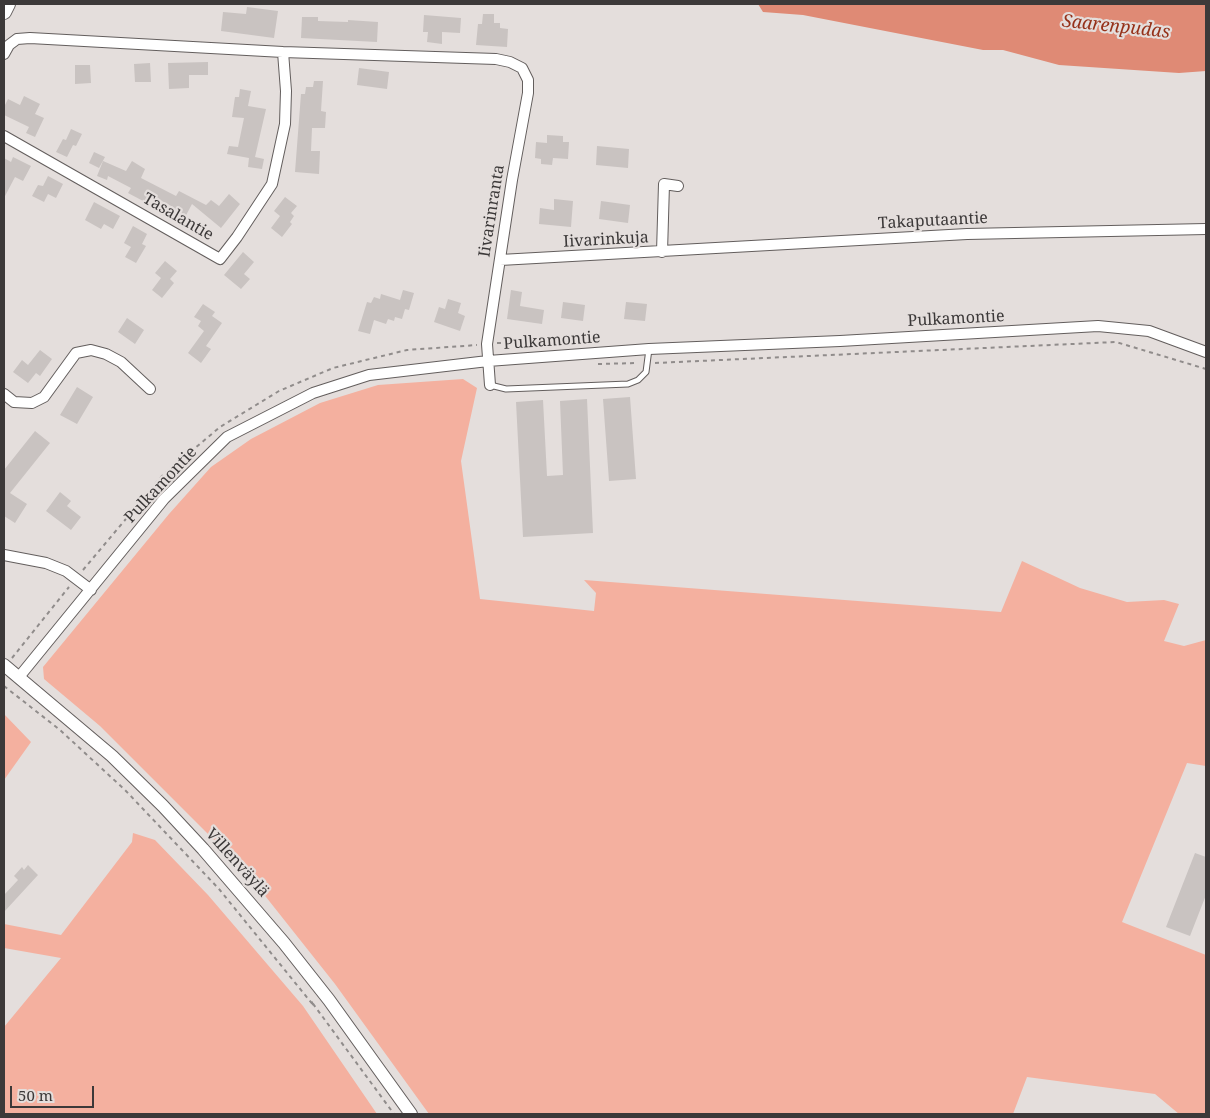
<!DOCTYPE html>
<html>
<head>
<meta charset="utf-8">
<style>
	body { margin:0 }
	#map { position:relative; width:1210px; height:1118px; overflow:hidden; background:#e4dedc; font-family:"Noto Serif",serif }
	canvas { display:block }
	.frame { position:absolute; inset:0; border:5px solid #3c3939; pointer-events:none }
	.scale { position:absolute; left:10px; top:1086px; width:84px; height:22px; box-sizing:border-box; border:2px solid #3c3939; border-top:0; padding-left:6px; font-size:15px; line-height:18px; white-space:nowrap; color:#3c3939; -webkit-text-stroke:4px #e4dedc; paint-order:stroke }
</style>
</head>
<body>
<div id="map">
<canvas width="1210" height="1118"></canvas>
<div class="frame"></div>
<div class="scale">50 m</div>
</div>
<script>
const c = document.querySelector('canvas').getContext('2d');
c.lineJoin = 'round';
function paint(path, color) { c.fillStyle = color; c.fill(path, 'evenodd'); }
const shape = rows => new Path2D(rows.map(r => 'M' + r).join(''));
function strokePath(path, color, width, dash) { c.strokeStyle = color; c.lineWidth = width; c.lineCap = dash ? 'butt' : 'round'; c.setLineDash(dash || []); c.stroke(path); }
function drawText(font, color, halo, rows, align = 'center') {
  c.font = font + ' "Noto Serif",serif'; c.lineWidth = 4.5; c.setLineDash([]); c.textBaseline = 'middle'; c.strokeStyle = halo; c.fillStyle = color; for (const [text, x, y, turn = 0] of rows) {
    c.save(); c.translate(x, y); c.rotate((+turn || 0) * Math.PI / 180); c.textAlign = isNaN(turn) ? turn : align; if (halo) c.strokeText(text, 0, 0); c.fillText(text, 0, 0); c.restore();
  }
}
const green = shape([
	[463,379,477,388,461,461,480,599,594,611,596,593,584,580,1001,612,1022,561,1080,588,1127,602,1164,600,1179,604,1164,641,1184,646,1206,640,1206,766,1187,763,1122,922,1206,955,1206,1114,1179,1114,1155,1094,1027,1077,1013,1114,429,1114,335,984,247,873,100,726,44,679,43,667,169,514,211,467,251,439,320,403,378,385],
	[4,714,31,742,4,780],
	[133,833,155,840,208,895,303,1006,377,1114,4,1114,4,1027,61,958,4,948,4,924,61,935,132,842]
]);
const water = shape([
	[758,4,1206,4,1206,71,1179,73,1059,65,1003,50,983,50,803,15,763,12]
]);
const building = shape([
	[247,7,278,11,274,38,221,31,223,12,246,14],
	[483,14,494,14,494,23,500,23,500,28,508,29,507,47,476,45,478,24,482,24],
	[424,15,461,18,460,33,442,32,442,44,427,42,428,32,423,32],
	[302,17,318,17,318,21,348,22,348,20,378,22,377,42,301,38],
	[208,62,208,75,189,75,189,88,169,89,168,63],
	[150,63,151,82,135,82,134,64],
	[75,65,90,65,91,83,75,84],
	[359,68,389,72,387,89,357,85],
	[314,81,323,81,321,111,326,112,325,128,312,128,311,151,320,151,319,174,295,172,301,94,305,94,306,87,313,87],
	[240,89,251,91,248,106,266,109,255,157,264,159,262,169,248,167,249,158,227,154,229,146,238,147,244,118,232,117,235,97,239,97],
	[24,96,40,104,35,114,44,118,35,137,26,133,29,127,4,115,4,107,8,99,20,105],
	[71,129,82,134,76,146,73,145,67,157,56,152,63,139,66,140],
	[547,135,563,136,563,142,569,142,568,159,553,158,552,165,541,164,541,159,535,158,536,142,547,143],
	[597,146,629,149,628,168,596,165],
	[94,152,105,157,99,168,89,163],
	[13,157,31,166,23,181,15,177,4,198,4,158,11,162],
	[103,161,126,171,132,161,145,169,141,178,176,196,179,191,206,205,211,200,219,206,229,194,240,204,221,228,192,204,183,221,169,213,173,207,149,194,145,202,128,193,131,188,108,176,107,180,97,176],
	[48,176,63,184,56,198,48,194,44,202,32,196,38,185,43,186],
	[285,197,297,206,291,213,294,216,290,222,292,224,282,237,271,228,280,216,274,211],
	[554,199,573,201,571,227,539,224,540,208,554,210],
	[601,201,630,205,628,223,599,219],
	[94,202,120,216,113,229,104,224,101,229,85,220],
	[133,226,147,234,142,244,146,246,136,263,125,257,131,247,124,243],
	[243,252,254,262,244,274,250,279,241,289,224,275],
	[165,261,177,271,170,279,174,283,162,298,152,290,161,278,155,273],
	[403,290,414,293,409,310,405,309,402,319,395,317,394,321,388,319,386,324,374,320,370,334,358,331,367,302,371,303,374,297,380,299,381,294,400,300],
	[511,290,522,292,520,306,544,310,542,324,507,319],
	[448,299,461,303,458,313,465,316,460,331,434,322,439,307,445,309],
	[563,302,585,305,583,321,561,318],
	[626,302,647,304,645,321,624,319],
	[203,304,215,312,212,316,222,323,206,346,211,349,201,363,188,353,204,331,198,326,201,321,194,317],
	[127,318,144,330,135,344,118,332],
	[40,350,52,359,40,376,36,373,28,383,13,372,22,360,28,365],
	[77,387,93,397,77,424,60,415],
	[630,397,636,479,609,481,603,399],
	[587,399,593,533,523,537,516,402,543,400,547,476,563,475,560,401],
	[35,431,50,443,10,493,27,504,15,523,4,516,4,470],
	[60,492,71,501,67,506,81,517,71,530,46,511],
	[1195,853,1206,857,1206,895,1190,936,1166,927],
	[28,865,38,875,4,912,4,895,18,880,14,876,22,867,24,870]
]);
const path = shape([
	[497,343,534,342,540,347],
	[655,363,1116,342,1206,369],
	[598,364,638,363],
	[83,570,162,476,220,427,279,391,333,368,407,350,477,345],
	[12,658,69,587],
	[4,686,60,730,125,790,219,889,314,1006,311,1001,394,1114]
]);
const service = shape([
	[490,385,506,389,628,384,638,380,646,372,649,349]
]);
const minor = shape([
	[4,54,9,45,17,39,30,38,283,52,496,59,510,62,522,68,528,80,528,93,512,180,487,344,490,385],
	[4,136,220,259,237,237,272,184,285,124,286,91,283,52],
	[662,252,664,184,678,186],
	[500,260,967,234,1206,229],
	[4,394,14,402,32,403,44,397,76,353,91,350,106,354,121,362,150,389],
	[4,555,46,563,66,571,91,590],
	[19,677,164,499,227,437,313,393,369,375,488,361,649,349,840,341,1098,326,1149,331,1206,352]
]);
const tertiary = shape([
	[4,665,112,756,163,806,203,849,284,943,329,1000,411,1114]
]);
const secondary = shape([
	[4,12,8,4]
]);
const streetNames = [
	["Iivarinranta",492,211,-81],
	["Tasalantie",178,217,30],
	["Takaputaantie",933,221,-3],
	["Iivarinkuja",606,240,-3],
	["Pulkamontie",956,319,-3],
	["Pulkamontie",552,341,-4],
	["Pulkamontie",161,485,-47],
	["Villenväylä",237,863,48]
];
const waterNames = [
	["Saarenpudas",1116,27,6]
];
paint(green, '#f4b09f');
paint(water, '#df8a75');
paint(building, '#c9c3c1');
strokePath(service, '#635e5d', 7);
strokePath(minor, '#635e5d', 12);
strokePath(tertiary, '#635e5d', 14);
strokePath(secondary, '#635e5d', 16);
strokePath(path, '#908c8b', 2, [4, 4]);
strokePath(service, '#fff', 5);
strokePath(minor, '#fff', 10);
strokePath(tertiary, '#fff', 12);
strokePath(secondary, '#fff', 14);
drawText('16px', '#3c3939', '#e4dedc', streetNames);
drawText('italic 18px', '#953119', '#e4dedc', waterNames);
</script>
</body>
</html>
